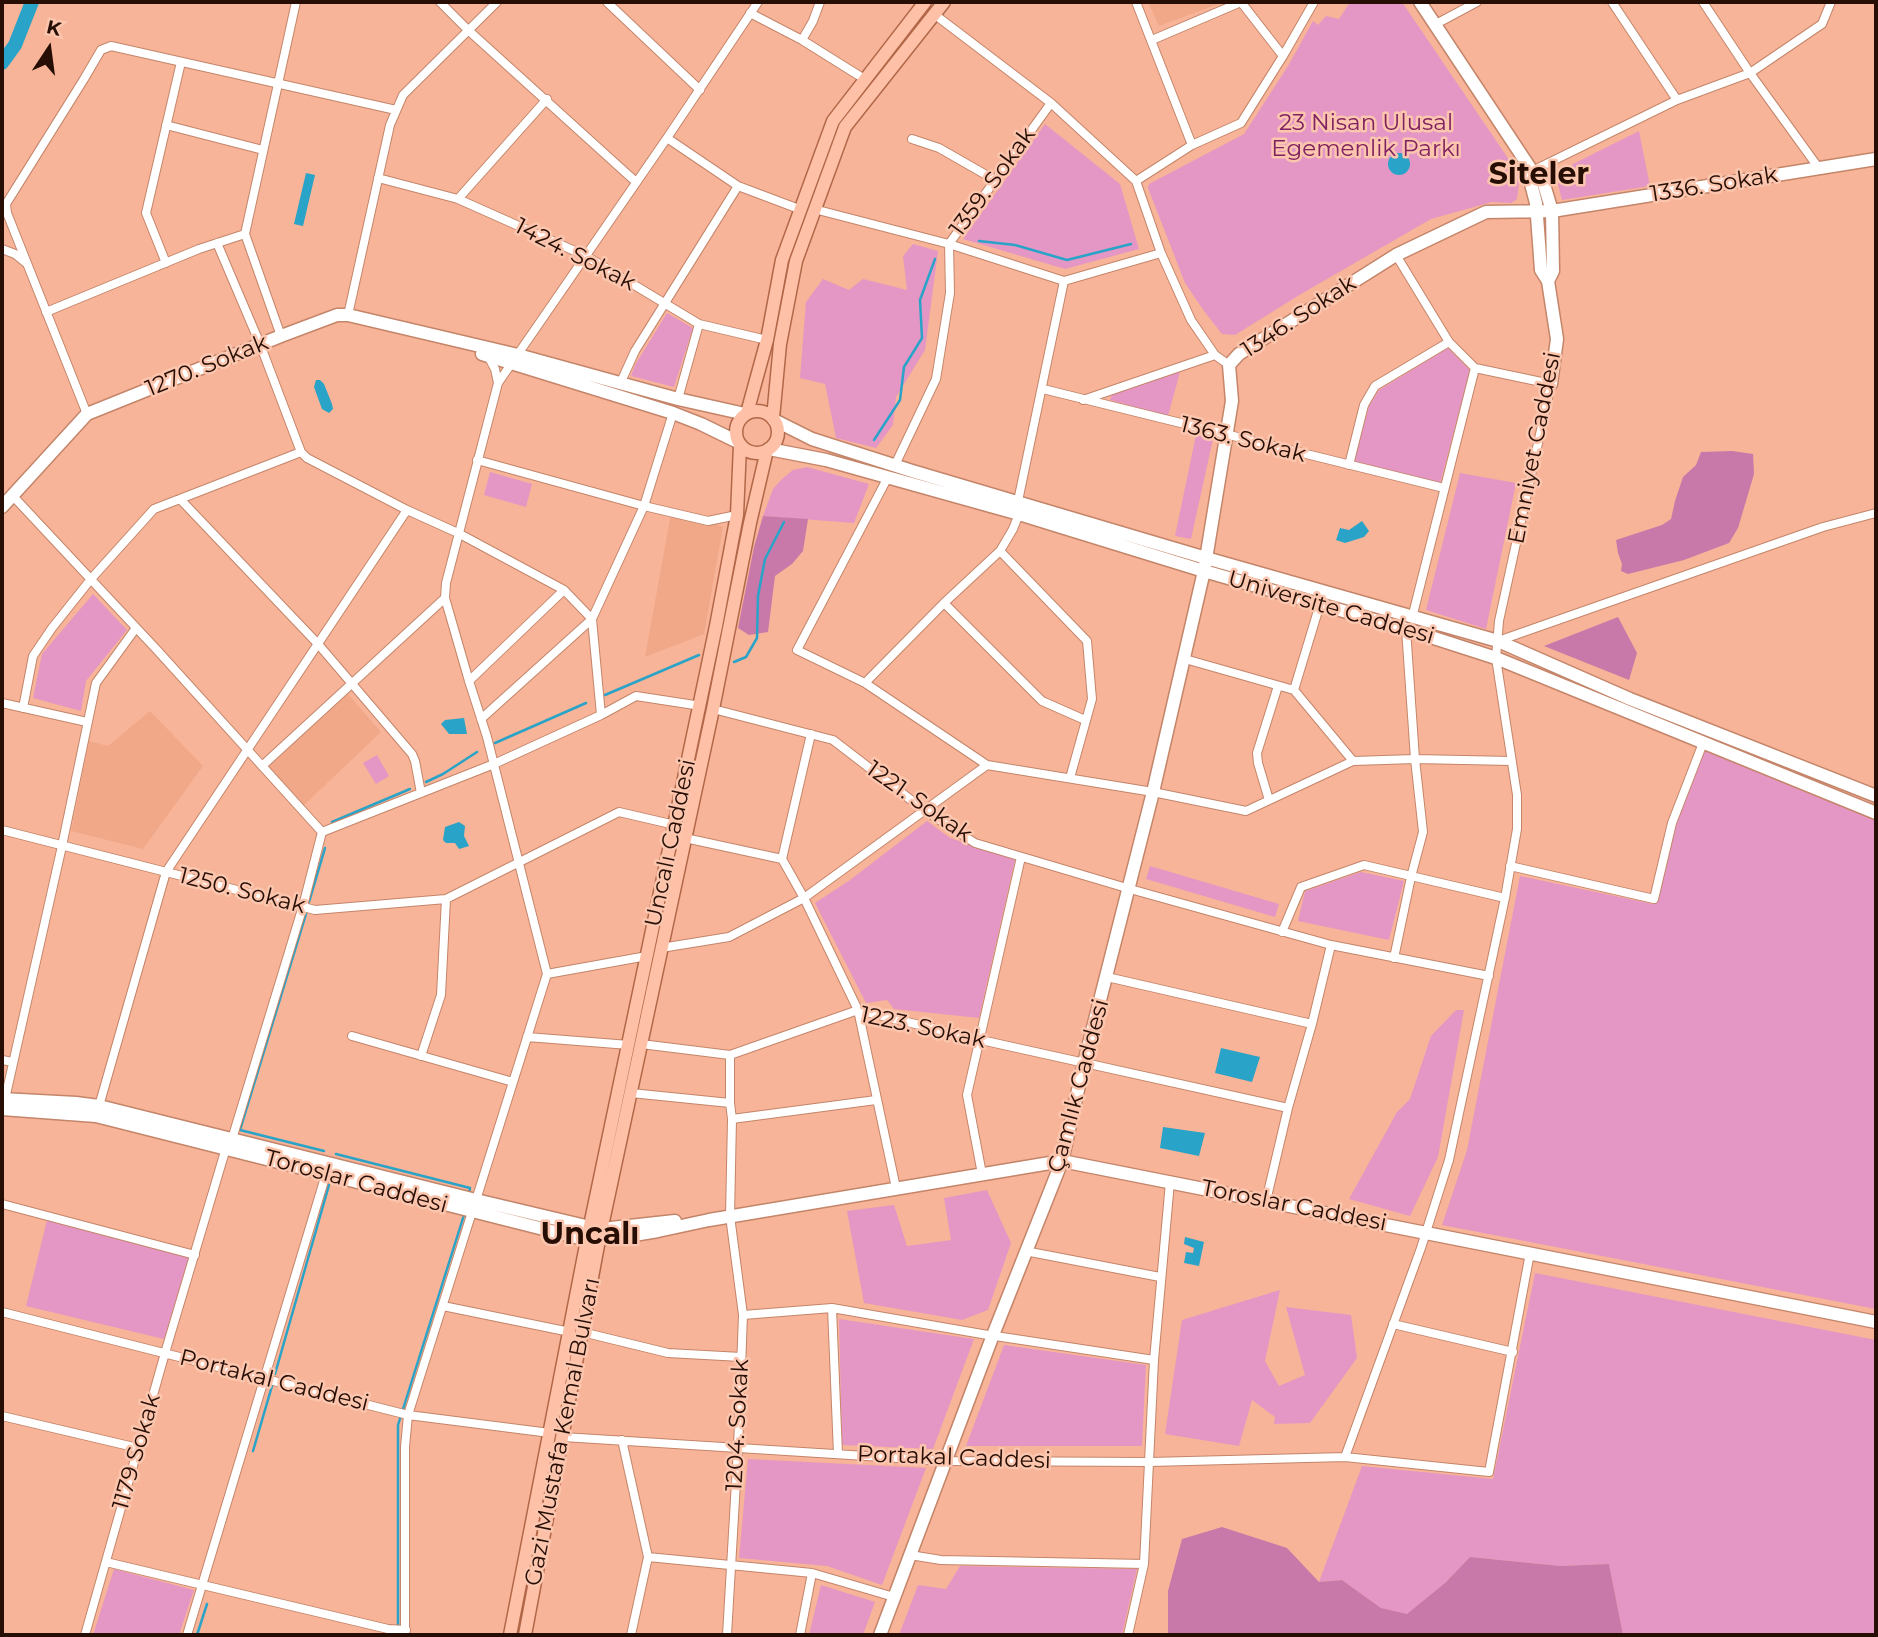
<!DOCTYPE html>
<html>
<head>
<meta charset="utf-8">
<style>
	body { margin:0 }
	#map { position:relative; width:1878px; height:1637px; overflow:hidden; background:#f7b498; font-family:Montserrat,sans-serif }
	canvas { display:block }
	.frame { position:absolute; inset:0; border:4px solid #260e05; pointer-events:none }
	.north { position:absolute; left:14px; top:14px; width:70px; height:70px; -webkit-text-stroke:5px #fbc5ae; paint-order:stroke; rotate:13deg; font-size:19px; font-weight:700; line-height:28px; text-align:center; color:#260e05 }
	.north::after { content:''; display:block; margin:auto; width:24px; height:32px; background:#260e05; clip-path:polygon(50% 0,100% 100%,50% 72%,0 100%) }
</style>
</head>
<body>
<div id="map">
<canvas width="1878" height="1637"></canvas>
<div class="frame"></div>
<div class="north">K</div>
</div>
<script>
const c = document.querySelector('canvas').getContext('2d');
c.lineJoin = 'round';
function paint(path, color) { c.fillStyle = color; c.fill(path, 'evenodd'); }
const shape = rows => new Path2D(rows.map(r => 'M' + r).join(''));
function strokePath(path, color, width, dash) { c.strokeStyle = color; c.lineWidth = width; c.lineCap = dash ? 'butt' : 'round'; c.setLineDash(dash || []); c.stroke(path); }
function drawText(font, color, halo, rows, align = 'center') {
  c.font = font + ' Montserrat,sans-serif'; c.lineWidth = 5; c.setLineDash([]); c.textBaseline = 'middle'; c.strokeStyle = halo; c.fillStyle = color; for (const [text, x, y, turn = 0] of rows) {
    c.save(); c.translate(x, y); c.rotate((+turn || 0) * Math.PI / 180); c.textAlign = isNaN(turn) ? turn : align; if (halo) c.strokeText(text, 0, 0); c.fillText(text, 0, 0); c.restore();
  }
}
const built = shape([
	[1148,2,1224,2,1159,26],
	[671,513,708,521,723,527,704,634,645,657],
	[348,694,381,732,303,806,268,767],
	[150,711,203,766,143,849,71,831,89,741,108,746]
]);
const green = shape([
	[1350,2,1402,2,1520,176,1517,199,1511,203,1492,202,1431,219,1301,294,1235,335,1222,334,1204,311,1185,283,1148,188,1149,184,1244,134,1288,66,1313,21,1318,25,1326,16,1339,19],
	[1045,124,1120,184,1139,249,1065,269,963,239],
	[1639,131,1650,186,1562,200,1555,173],
	[913,244,938,251,925,350,896,397,893,425,876,448,836,438,825,384,800,378,806,302,823,279,849,290,863,279,907,290,903,256],
	[667,313,693,328,674,387,631,376,635,365],
	[1448,348,1470,370,1440,484,1354,461,1369,406,1379,390],
	[1180,372,1168,416,1110,400,1112,394],
	[1196,435,1213,439,1191,539,1175,536],
	[807,467,869,484,854,523,763,516,773,489,781,480,793,470],
	[490,472,532,484,526,507,484,495],
	[1460,473,1516,483,1486,629,1426,610],
	[93,594,127,630,86,681,81,711,33,698,42,654],
	[1703,743,1876,813,1876,1309,1442,1225,1467,1150,1520,876,1653,904,1672,823],
	[377,755,389,776,376,784,363,763],
	[927,821,950,838,1015,860,979,1018,894,1009,887,1000,866,1003,815,903,850,880],
	[1150,866,1279,904,1275,917,1146,879],
	[1361,872,1404,881,1389,940,1298,921,1305,891],
	[1456,1010,1464,1010,1438,1157,1410,1216,1349,1199,1397,1112,1410,1099,1431,1036],
	[987,1190,1011,1243,988,1310,962,1320,864,1303,847,1211,894,1205,907,1246,951,1240,944,1198],
	[47,1220,189,1257,164,1339,26,1306],
	[1535,1273,1876,1340,1876,1635,1623,1635,1609,1564,1560,1566,1470,1557,1445,1583,1407,1615,1381,1608,1342,1580,1319,1582,1362,1466,1493,1479],
	[1280,1290,1265,1361,1279,1386,1305,1375,1286,1307,1351,1315,1357,1358,1310,1423,1274,1424,1275,1417,1252,1400,1239,1446,1165,1434,1182,1320],
	[839,1319,974,1339,933,1449,842,1445],
	[1004,1345,1146,1365,1142,1446,966,1446],
	[748,1459,926,1468,882,1585,827,1566,739,1558],
	[960,1566,1137,1569,1122,1635,899,1635,918,1585,946,1589],
	[114,1569,194,1590,179,1635,93,1635],
	[821,1585,875,1602,863,1635,809,1635]
]);
const forest = shape([
	[1732,451,1753,454,1754,474,1738,528,1729,543,1684,560,1628,574,1621,571,1622,564,1618,553,1616,540,1662,525,1671,519,1675,501,1683,477,1696,465,1701,452],
	[763,516,808,519,803,551,792,564,775,576,768,632,749,635,738,628,754,547],
	[1618,617,1637,653,1629,680,1544,646],
	[1222,1527,1287,1548,1319,1582,1342,1580,1381,1608,1407,1614,1445,1583,1470,1557,1560,1566,1609,1564,1623,1635,1168,1635,1168,1591,1182,1539]
]);
const water = shape([
	'1388 164a11 11 0 1 1 22 0a11 11 0 1 1-22 0Z',
	[306,173,315,175,303,226,294,224],
	[316,380,320,380,324,384,332,404,333,409,329,413,322,409,314,387],
	[1362,521,1369,531,1364,537,1345,543,1336,540,1340,528,1349,530],
	[464,718,467,734,449,734,441,724,445,720],
	[459,822,465,826,464,836,469,846,459,849,455,843,446,843,443,840,445,827],
	[1221,1048,1260,1057,1252,1082,1215,1073],
	[1163,1127,1205,1133,1199,1156,1160,1148],
	[1185,1237,1204,1242,1199,1266,1184,1263,1186,1252,1193,1253,1194,1248,1184,1244]
]);
const stream = shape([
	[979,241,1015,245,1067,260,1131,244],
	[874,440,900,400,904,367,922,338,920,300,935,259],
	[734,662,746,657,757,638,758,596,765,559,784,522],
	[605,695,699,655],
	[495,743,586,703],
	[426,782,443,774,477,752],
	[332,822,410,789],
	[309,902,325,848],
	[306,914,240,1130,324,1151],
	[336,1154,470,1188,469,1193],
	[275,1374,329,1185],
	[253,1451,272,1386],
	[197,1635,207,1604],
	[398,1635,398,1425,464,1215]
]);
const river = shape([
	[2,63,15,45,32,2]
]);
const street = shape([
	[440,2,468,30,636,182],
	[607,2,700,90],
	[1136,2,1192,145],
	[1612,2,1677,100],
	[1703,2,1750,73,1818,167],
	[750,13,802,40,866,80],
	[934,14,1051,103,1136,181,1161,253,1191,320,1215,355,1229,365],
	[1436,24,1477,2],
	[802,40,813,21,820,2],
	[1152,40,1241,2,1283,56],
	[166,125,263,150],
	[667,138,738,186,799,209],
	[912,139,939,148,995,180],
	[1532,171,1677,100,1750,73,1822,24,1831,2],
	[378,178,458,199,586,256,699,324,767,340],
	[1136,181,1192,145,1241,123,1283,56,1314,2],
	[458,199,547,99],
	[814,209,949,244,1064,281,1161,253],
	[217,243,260,344,301,452,307,458,407,510,458,533,564,590,592,619,481,719],
	[2,249,15,254,26,263],
	[1396,255,1449,342,1475,368,1412,618],
	[166,263,146,213,181,62],
	[46,312,199,249,245,234],
	[348,315,390,125,403,95,497,2],
	[281,336,245,234,296,2],
	[488,356,495,369,498,383],
	[620,384,635,351,738,186],
	[1043,389,1444,488],
	[678,399,699,324],
	[1083,400,1215,355],
	[87,414,7,213,6,204,84,79,101,50,111,46,396,110],
	[477,460,644,506,708,521,737,515],
	[895,465,936,379,950,293,949,244,1051,103],
	[1349,465,1364,405,1375,386,1449,342],
	[888,477,797,650,865,683,987,765,1153,792,1246,811,1353,761,1415,759,1511,761],
	[12,495,157,650,322,832,303,906,232,1139],
	[180,499,318,644,412,754,415,761,421,793],
	[1018,501,1064,281],
	[1000,551,1087,641,1092,699,1070,778],
	[944,603,1042,701,1085,720],
	[1498,641,1823,527,1876,513],
	[1185,659,1294,690,1353,761],
	[469,681,564,590],
	[865,683,944,603,1000,551,1013,529,1019,514],
	[1294,690,1320,604],
	[2,703,87,722],
	[23,708,33,656,52,628,91,579,154,509,301,452],
	[713,709,833,740,924,810,975,843,1130,889,1331,945,1312,1024,1288,1108,1266,1201],
	[601,715,592,619,644,506,673,413],
	[262,766,445,598],
	[1269,800,1258,763,1257,753,1278,686],
	[2,830,315,910,446,899,619,812,675,825],
	[322,832,494,764,601,715,636,696,701,706],
	[685,838,782,859,804,898,858,1010,896,1188],
	[782,859,811,734],
	[1510,866,1654,899,1672,823,1703,743],
	[1282,932,1301,887,1364,865,1505,898],
	[1331,945,1489,976],
	[661,948,729,937,804,898,987,765],
	[1394,958,1411,877,1423,832,1415,759,1406,629],
	[547,974,647,956],
	[1107,977,1312,1024],
	[352,1036,513,1082],
	[527,1037,629,1045],
	[641,1044,730,1055,858,1010,981,1040,1288,1108],
	[421,1056,441,995,446,899],
	[2,1060,13,1062],
	[631,1093,730,1103],
	[5,1099,62,846,96,683,136,628],
	[99,1106,166,872,407,510],
	[732,1119,876,1100],
	[982,1174,967,1095,1021,857],
	[476,1200,547,974,487,737,469,681,445,598,446,583,498,383,667,138,758,2],
	[2,1204,195,1255],
	[1025,1251,1160,1277],
	[443,1306,570,1332],
	[832,1308,838,1454],
	[2,1312,408,1415,550,1433],
	[743,1315,832,1308,982,1334,1154,1360],
	[1393,1324,1513,1352],
	[582,1332,668,1353,741,1357],
	[2,1416,138,1448],
	[563,1437,946,1461,1150,1462,1345,1457,1489,1472,1530,1253],
	[622,1440,648,1557,631,1635],
	[1345,1457,1421,1248,1449,1160,1505,898,1517,829,1517,795,1496,658,1499,621,1551,384,1475,368],
	[910,1555,941,1560,1144,1564],
	[648,1557,812,1573,894,1597],
	[106,1562,388,1629,406,1630],
	[85,1635,165,1353,226,1148],
	[187,1635,326,1174],
	[405,1635,405,1447,408,1415,472,1212],
	[727,1635,738,1448,743,1315,730,1216,732,1119,730,1103,730,1055],
	[800,1635,812,1573],
	[1128,1635,1144,1564,1154,1360,1170,1182]
]);
const secondary = shape([
	[1420,2,1532,171,1542,178,1552,211,1553,271,1548,281,1557,339,1551,384],
	[1532,171,1530,180,1536,203,1541,270,1548,281],
	[482,354,673,413,701,424,738,442],
	[774,420,812,439,912,471,1206,558,1498,641,1630,699,1876,796],
	[769,449,826,460,1019,514,1204,571,1406,629,1496,658,1876,813],
	[2,507,87,414,281,336,337,315,348,315,518,355,678,399,745,414],
	[2,1099,76,1103,99,1106,476,1200,590,1227,602,1229,675,1221],
	[2,1109,96,1116,587,1240,616,1238,658,1231,709,1220,1062,1161,1876,1322],
	[880,1635,993,1335,1062,1161,1084,1063,1153,792,1204,571,1232,401,1229,365,1239,354,1396,255,1486,212,1552,211,1876,159]
]);
const primary = shape([
	'736 432a21 21 0 1 1 42 0a21 21 0 1 1-42 0Z',
	[747,413,767,340,782,260,833,121,925,2],
	[773,418,780,344,796,261,845,127,944,2],
	[510,1635,587,1240,716,626,737,515,740,445],
	[525,1635,599,1240,713,709,750,523,767,450]
]);
const parkNames = [
	["23 Nisan Ulusal",1366,123],
	["Egemenlik Parkı",1366,149]
];
const streetNames = [
	["1359. Sokak",993,182,-54],
	["1336. Sokak",1714,185,-9],
	["1424. Sokak",575,255,27],
	["1346. Sokak",1299,317,-33],
	["1270. Sokak",207,366,-22],
	["1363. Sokak",1243,440,14],
	["Emniyet Caddesi",1535,448,-79],
	["Universite Caddesi",1331,608,16],
	["1221. Sokak",919,802,35],
	["Uncalı Caddesi",671,843,-78],
	["1250. Sokak",242,891,14],
	["1223. Sokak",923,1028,12],
	["Çamlık Caddesi",1079,1086,-75],
	["Toroslar Caddesi",356,1182,15],
	["Toroslar Caddesi",1294,1206,11],
	["Portakal Caddesi",274,1381,14],
	["1204. Sokak",738,1425,-87],
	["Gazi Mustafa Kemal Bulvarı",563,1432,-79],
	["1179 Sokak",137,1452,-74],
	["Portakal Caddesi",954,1458,2]
];
const districtNames = [
	["Siteler",1539,175],
	["Uncalı",590,1235]
];
paint(built, '#f1a888');
paint(green, '#e497c5');
paint(forest, '#c879a9');
paint(water, '#29a3c7');
strokePath(stream, '#29a3c7', 2.5);
strokePath(river, '#29a3c7', 14);
strokePath(street, '#c4856a', 10);
strokePath(secondary, '#c4856a', 15);
strokePath(primary, '#b26848', 15);
strokePath(street, '#fff', 8);
strokePath(secondary, '#fff', 12);
strokePath(primary, '#fec1a7', 12);
drawText('23px', '#802261', '#fbc5ae', parkNames);
drawText('23px', '#260e05', '#fbc5ae', streetNames);
drawText('bold 30px', '#260e05', '#fbc5ae', districtNames);
</script>
</body>
</html>
